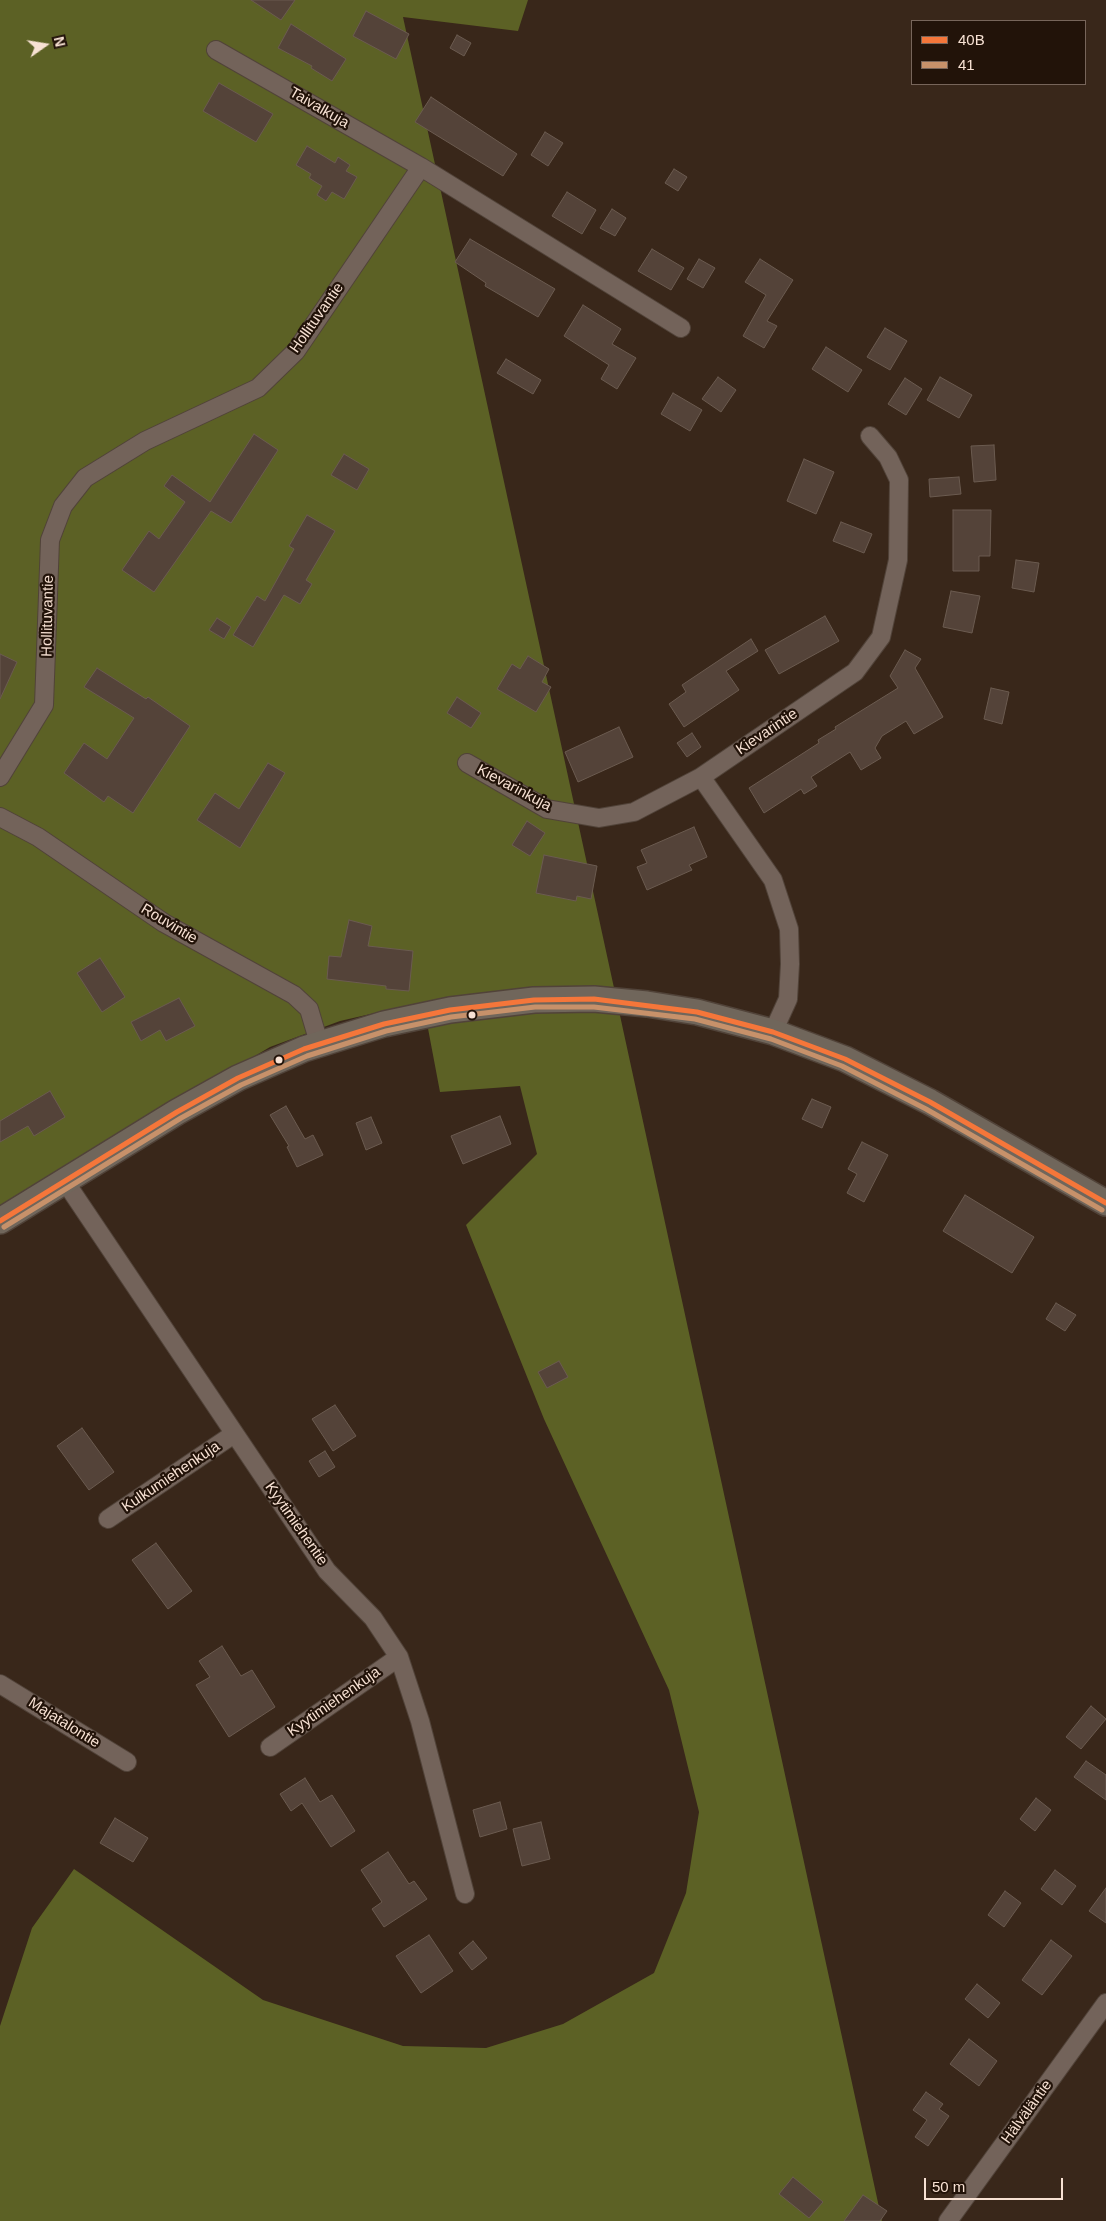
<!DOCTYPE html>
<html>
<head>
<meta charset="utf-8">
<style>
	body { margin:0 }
	#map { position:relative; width:1106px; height:2221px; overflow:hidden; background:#39271a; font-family:Helvetica,sans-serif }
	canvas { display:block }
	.legend { position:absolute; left:911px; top:20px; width:175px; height:65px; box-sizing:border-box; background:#221309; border:1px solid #77655a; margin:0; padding:6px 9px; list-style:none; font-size:15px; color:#f7e1d3 }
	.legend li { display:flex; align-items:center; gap:10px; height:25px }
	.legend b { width:25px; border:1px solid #77655a }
	.north { position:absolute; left:20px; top:20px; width:50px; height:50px; -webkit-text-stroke:4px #221309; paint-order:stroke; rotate:77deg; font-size:14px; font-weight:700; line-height:20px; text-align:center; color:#f7e1d3 }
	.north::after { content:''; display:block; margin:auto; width:18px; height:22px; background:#f7e1d3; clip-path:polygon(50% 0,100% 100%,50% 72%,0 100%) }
	.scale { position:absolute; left:924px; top:2178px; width:139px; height:22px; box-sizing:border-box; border:2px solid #f7e1d3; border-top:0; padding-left:6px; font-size:15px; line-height:18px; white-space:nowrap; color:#f7e1d3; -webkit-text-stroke:4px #221309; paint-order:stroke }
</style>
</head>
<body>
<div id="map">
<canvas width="1106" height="2221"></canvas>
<ul class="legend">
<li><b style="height:6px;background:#f5763a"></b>40B</li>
<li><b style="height:6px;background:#c7916a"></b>41</li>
</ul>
<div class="north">N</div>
<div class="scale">50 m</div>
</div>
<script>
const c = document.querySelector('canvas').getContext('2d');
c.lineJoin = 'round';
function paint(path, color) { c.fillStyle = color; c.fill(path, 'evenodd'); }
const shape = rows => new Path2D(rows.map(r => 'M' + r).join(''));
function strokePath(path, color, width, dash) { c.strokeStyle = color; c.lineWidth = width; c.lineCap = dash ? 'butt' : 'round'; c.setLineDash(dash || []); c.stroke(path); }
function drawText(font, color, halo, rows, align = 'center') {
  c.font = font + ' Helvetica,sans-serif'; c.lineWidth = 4.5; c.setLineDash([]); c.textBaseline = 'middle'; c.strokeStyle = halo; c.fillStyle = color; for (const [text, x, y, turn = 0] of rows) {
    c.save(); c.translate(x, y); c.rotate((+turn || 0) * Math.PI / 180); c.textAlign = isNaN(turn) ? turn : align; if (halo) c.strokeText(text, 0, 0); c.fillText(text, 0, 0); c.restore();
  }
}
const forest = shape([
	[0,0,528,0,518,31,403,17,882,2221,0,2221,0,2026,32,1928,74,1869,263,2000,403,2046,486,2048,563,2024,654,1973,686,1893,699,1812,669,1690,544,1419,466,1225,537,1154,520,1086,440,1092,423,1002,340,1021,270,1047,0,1208]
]);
const building = shape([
	[251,0,295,0,281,20,251,0],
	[366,11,409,34,396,59,353,36,366,11],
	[291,24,346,59,332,81,311,68,312,66,278,48,291,24],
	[457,35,471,43,464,56,450,48,457,35],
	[219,83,273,114,256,142,203,111,219,83],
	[431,97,517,154,503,176,415,122,431,97],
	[545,132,563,143,548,166,531,155,545,132],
	[307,146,335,163,338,157,350,165,346,171,357,177,344,199,332,192,326,201,317,195,322,186,309,178,311,174,296,165,307,146],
	[674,169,687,177,678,191,665,183,674,169],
	[567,192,596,210,582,234,552,216,567,192],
	[612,209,626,218,615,236,600,228,612,209],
	[470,239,555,289,538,317,485,286,486,283,455,262,470,239],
	[652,249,684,268,671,290,638,271,652,249],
	[699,259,715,268,703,288,687,279,699,259],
	[760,259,793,280,767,321,777,326,764,348,743,336,766,295,745,282,760,259],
	[583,305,621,329,612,344,636,358,617,389,601,379,609,365,564,336,583,305],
	[885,328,907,341,890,370,867,357,885,328],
	[826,347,862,370,848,392,812,369,826,347],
	[506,359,541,380,533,394,497,373,506,359],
	[718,377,736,390,721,412,702,399,718,377],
	[940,377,972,395,959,418,927,400,940,377],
	[905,378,922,389,906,415,888,404,905,378],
	[673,393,702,410,690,431,661,414,673,393],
	[254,434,278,450,231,523,211,511,154,592,122,570,149,531,159,539,185,502,164,486,172,475,210,502,254,434],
	[994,445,996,480,974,482,971,446,994,445],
	[344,454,369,469,357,490,331,475,344,454],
	[804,459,834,472,816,514,787,501,804,459],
	[959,477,961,494,930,497,929,479,959,477],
	[953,510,991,510,990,556,979,556,979,571,953,571,953,510],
	[307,515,335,531,306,580,312,584,300,604,284,595,253,647,233,635,257,596,265,601,294,549,289,546,307,515],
	[841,522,872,534,864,553,833,541,841,522],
	[1016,560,1039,563,1034,592,1012,588,1016,560],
	[951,591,980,596,972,633,943,627,951,591],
	[825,616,839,641,779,674,765,650,825,616],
	[217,618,231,627,224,639,209,630,217,618],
	[751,639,758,651,726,671,739,690,684,727,669,704,686,692,682,685,751,639],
	[905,650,921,659,915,668,943,717,914,734,906,721,882,736,875,748,881,758,861,770,850,752,811,777,817,786,804,794,801,789,764,813,749,788,819,743,818,740,836,729,835,727,898,688,890,676,905,650],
	[0,654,17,662,0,699,0,654],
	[528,656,549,669,542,682,551,687,536,712,497,689,512,664,520,669,528,656],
	[97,668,146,699,148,697,190,726,133,813,108,796,104,802,64,773,84,743,107,759,134,718,84,687,97,668],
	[991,688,1009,692,1002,724,984,719,991,688],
	[457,697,481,713,471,728,447,713,457,697],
	[619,727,633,757,578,782,565,752,619,727],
	[692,733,701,747,687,757,677,743,692,733],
	[268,763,285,773,240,848,197,820,215,793,239,809,268,763],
	[527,821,545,833,530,856,512,845,527,821],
	[694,827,707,857,689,865,692,870,647,890,637,867,647,863,641,850,694,827],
	[544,855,597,866,591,899,577,896,576,901,536,893,544,855],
	[349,920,372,926,368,946,413,951,409,991,386,989,386,986,327,979,329,956,341,957,349,920],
	[100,958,125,997,102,1012,77,973,100,958],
	[179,998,195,1026,166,1041,160,1030,141,1041,131,1022,179,998],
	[50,1091,65,1117,34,1136,28,1126,0,1142,0,1121,50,1091],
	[812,1099,831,1107,822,1128,802,1119,812,1099],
	[286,1106,305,1139,313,1135,323,1155,297,1167,287,1147,289,1146,270,1115,286,1106],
	[500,1116,511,1144,463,1164,451,1136,500,1116],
	[371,1117,382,1143,366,1150,356,1123,371,1117],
	[862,1142,888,1155,864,1202,847,1193,857,1174,848,1169,862,1142],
	[965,1195,1034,1237,1012,1273,943,1231,965,1195],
	[1056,1303,1076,1315,1065,1331,1046,1319,1056,1303],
	[559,1361,568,1377,547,1388,538,1372,559,1361],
	[335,1405,356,1436,333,1451,312,1419,335,1405],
	[82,1428,114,1472,89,1490,57,1446,82,1428],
	[325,1451,335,1467,319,1477,309,1461,325,1451],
	[156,1543,192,1591,168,1609,132,1560,156,1543],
	[222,1646,241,1676,252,1670,275,1707,229,1737,196,1685,210,1677,199,1661,222,1646],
	[1091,1706,1106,1719,1081,1749,1066,1737,1091,1706],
	[1086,1761,1106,1775,1106,1800,1074,1777,1086,1761],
	[305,1778,320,1802,332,1795,355,1831,331,1847,302,1803,291,1811,280,1794,305,1778],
	[1036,1798,1051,1810,1035,1831,1020,1819,1036,1798],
	[500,1802,507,1829,480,1837,473,1810,500,1802],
	[115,1818,148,1838,133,1862,100,1843,115,1818],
	[541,1822,550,1859,522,1866,513,1829,541,1822],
	[388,1852,409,1884,414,1881,427,1899,384,1927,372,1909,382,1902,361,1870,388,1852],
	[1055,1870,1076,1886,1062,1905,1041,1889,1055,1870],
	[1106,1888,1106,1923,1089,1911,1106,1888],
	[1005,1891,1021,1903,1004,1927,988,1915,1005,1891],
	[429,1935,453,1971,421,1993,396,1956,429,1935],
	[1051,1940,1072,1956,1042,1995,1022,1980,1051,1940],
	[473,1941,487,1958,472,1970,459,1953,473,1941],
	[977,1984,1000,2003,988,2018,965,1999,977,1984],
	[969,2039,997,2061,979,2086,950,2064,969,2039],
	[926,2092,943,2104,939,2109,949,2116,928,2146,915,2137,927,2120,913,2110,926,2092],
	[793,2177,823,2202,809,2218,779,2194,793,2177],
	[863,2195,887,2211,880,2221,844,2221,863,2195]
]);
const street = shape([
	[216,50,421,167],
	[467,763,547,809,599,818,634,812,701,777,855,672,881,637,898,560,899,480,888,457,870,436],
	[0,777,44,705,50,540,63,506,85,478,145,441,258,388,296,351,421,167,681,328],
	[701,777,773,880,789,929,790,964,788,999,773,1032],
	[0,817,38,837,164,923,294,995,309,1009,319,1043],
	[64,1180,327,1571,373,1618,399,1657,420,1721,465,1894],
	[108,1519,234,1434],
	[0,1684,127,1762],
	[270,1747,399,1657],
	[948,2221,1106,2003]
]);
const secondary = shape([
	[0,1221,177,1112,238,1078,304,1049,384,1024,450,1010,534,1000,594,999,647,1004,697,1012,773,1032,845,1059,930,1102,1106,1203]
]);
const bus1 = shape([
	[0,1221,177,1112,238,1078,304,1049,384,1024,450,1010,534,1000,594,999,697,1012,773,1032,845,1059,930,1102,1106,1203]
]);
const bus2 = shape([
	[4,1227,181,1118,241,1085,307,1056,386,1031,451,1017,535,1007,594,1007,695,1019,771,1039,842,1066,926,1109,1102,1210]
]);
const markers = [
	[472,1015,4.5,"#f7e1d3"],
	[279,1060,4.5,"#f7e1d3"]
];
const streetNames = [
	["Taivalkuja",319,108,30],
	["Hollituvantie",317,318,-55],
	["Hollituvantie",48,616,-89],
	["Kievarintie",767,732,-34],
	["Kievarinkuja",514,788,28],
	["Rouvintie",169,924,31],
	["Kulkumiehenkuja",171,1477,-34],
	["Kyytimiehentie",296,1524,55],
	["Kyytimiehenkuja",334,1702,-35],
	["Majatalontie",64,1723,32],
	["Hälväläntie",1027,2112,-54]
];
paint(forest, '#5c6125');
paint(building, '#544339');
strokePath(building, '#6b5b50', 1);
strokePath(street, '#514339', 20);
strokePath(secondary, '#514339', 28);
strokePath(street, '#73635a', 18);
strokePath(secondary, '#70665b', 25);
strokePath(bus1, '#f5763a', 5);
strokePath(bus2, '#c7916a', 5);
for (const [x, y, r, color] of markers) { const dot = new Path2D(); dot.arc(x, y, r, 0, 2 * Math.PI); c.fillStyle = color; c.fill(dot); strokePath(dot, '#221309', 2); }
drawText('15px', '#f7e1d3', '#221309', streetNames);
</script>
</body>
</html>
